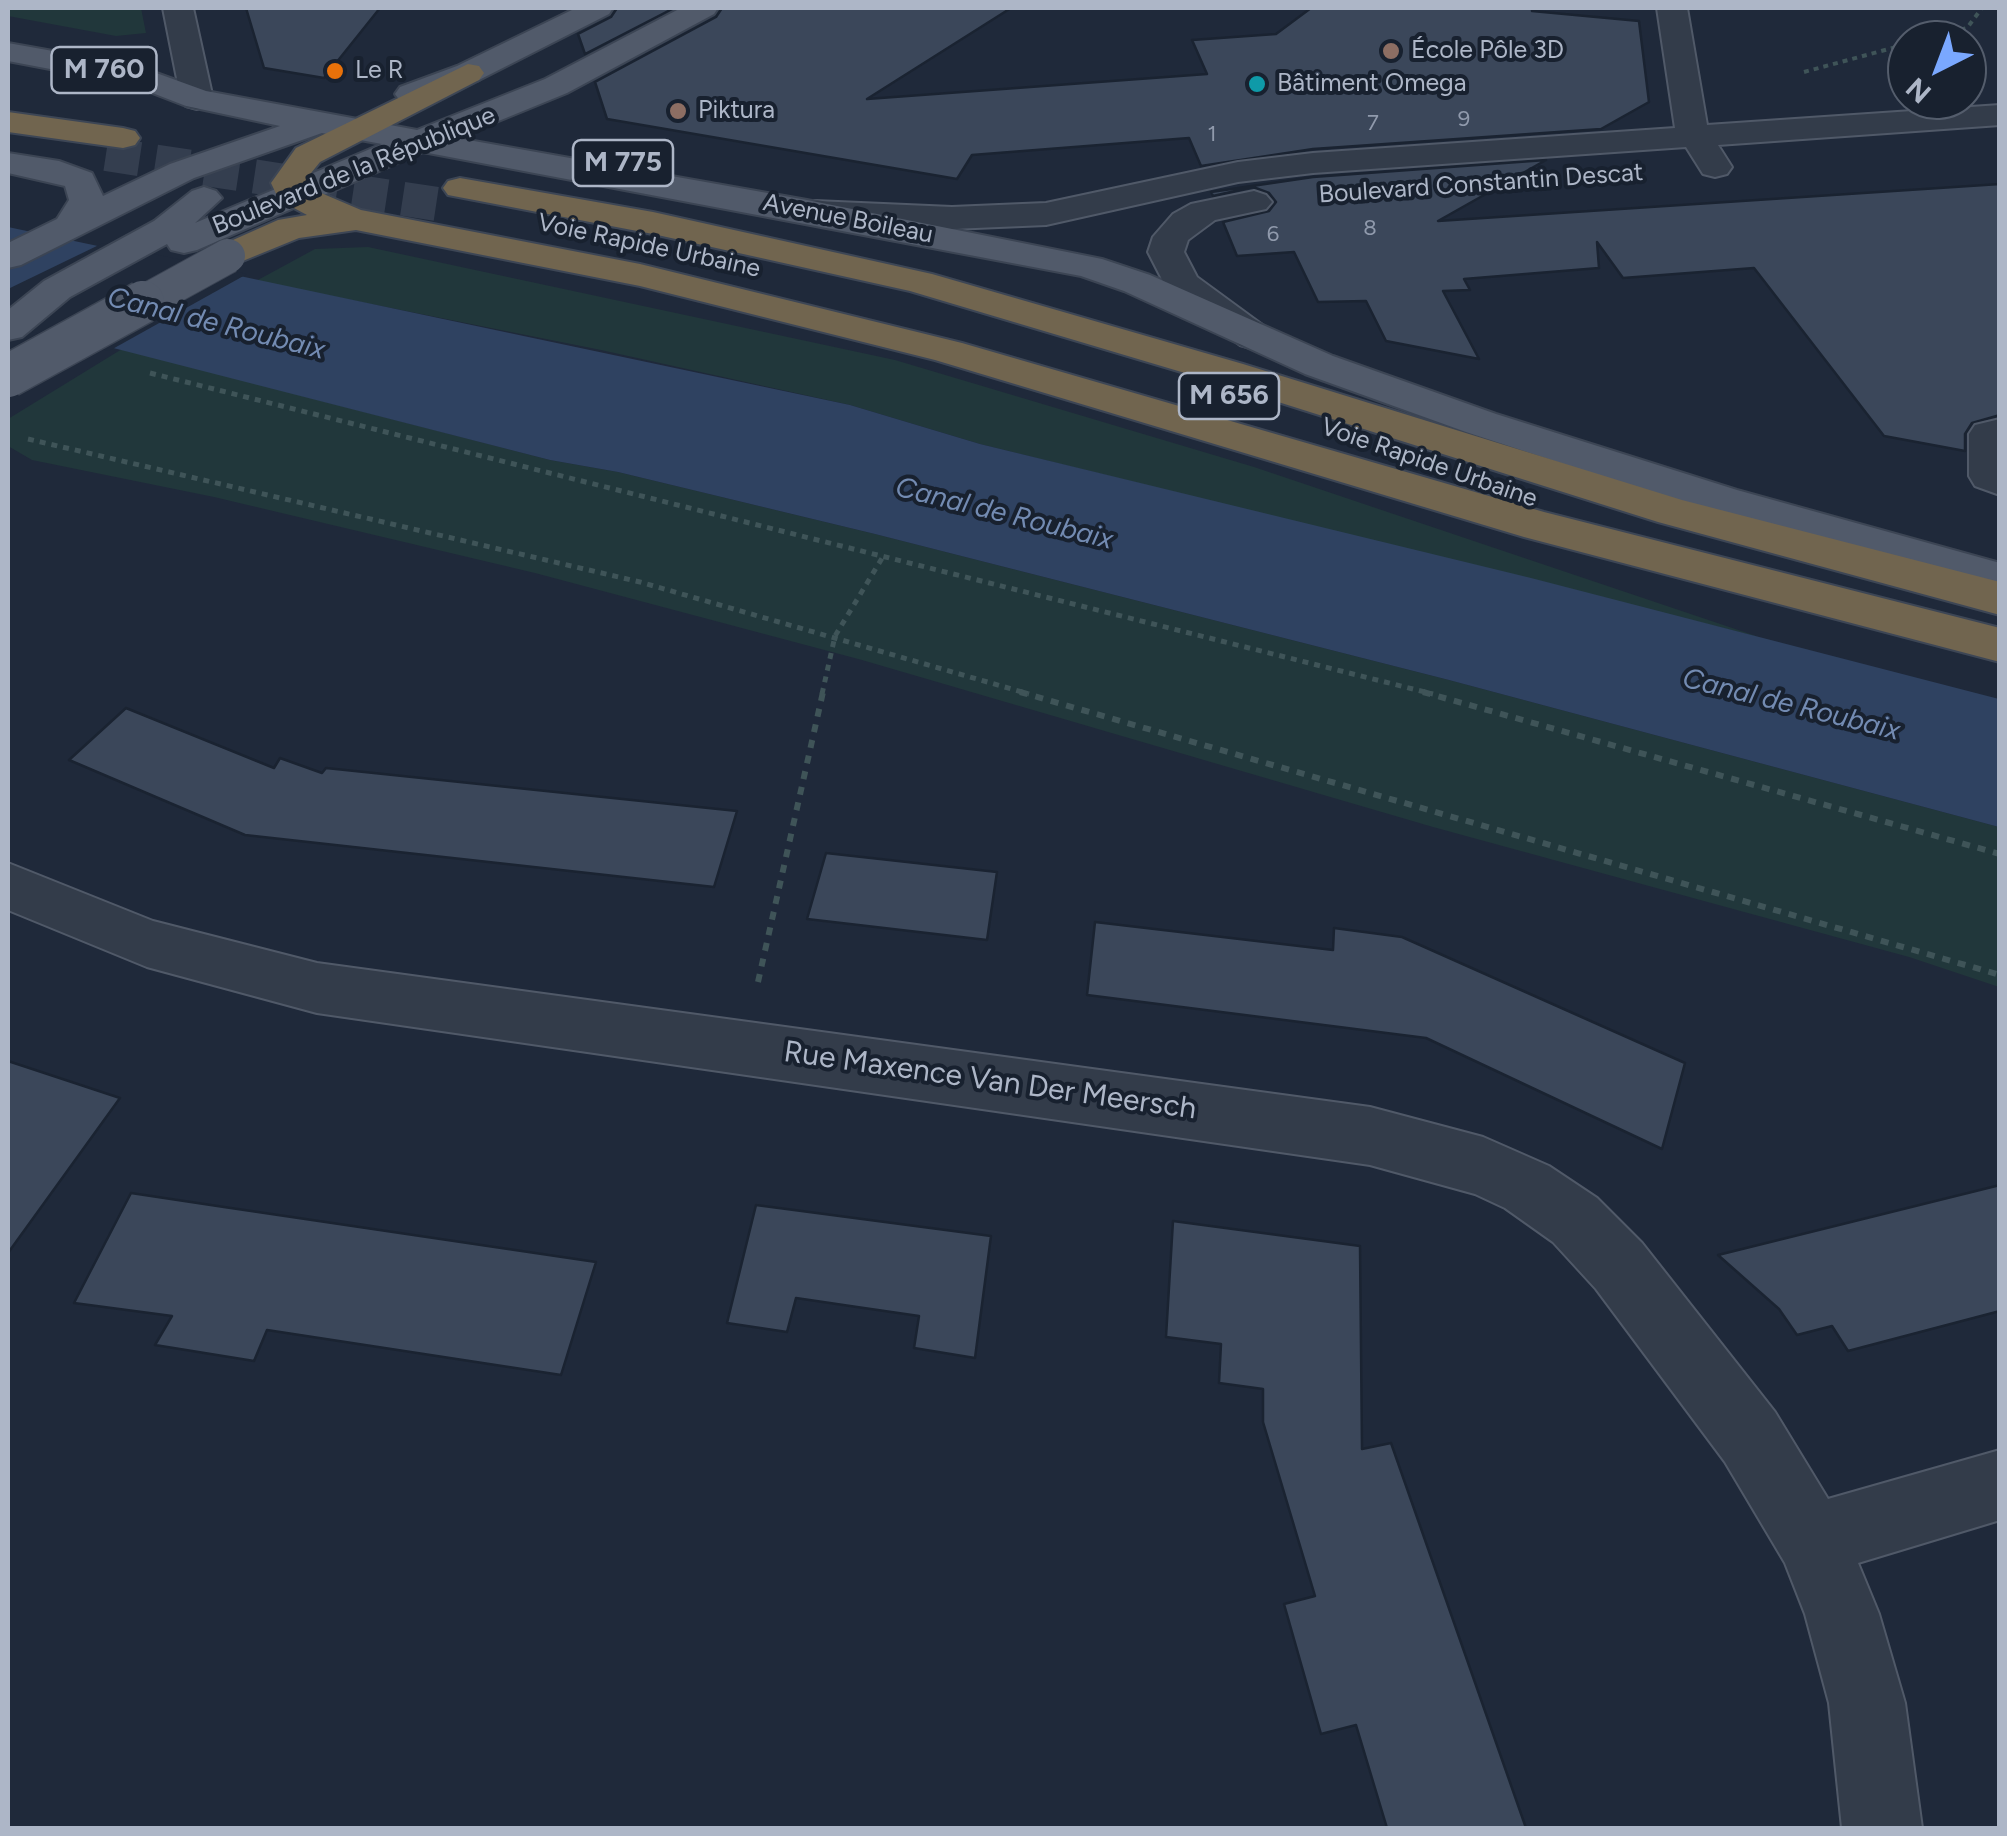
<!DOCTYPE html>
<html>
<head>
<meta charset="utf-8">
<style>
	body { margin:0 }
	#map { position:relative; width:2007px; height:1836px; overflow:hidden; background:#1f293a; font-family:Figtree,sans-serif }
	canvas { display:block }
	.frame { position:absolute; inset:0; border:10px solid #adb6c7; pointer-events:none }
	.north { position:absolute; left:1887px; top:20px; width:100px; height:100px; box-sizing:border-box; background:#18212f; border:2px solid #545d6c; border-radius:50%; rotate:222deg; font-size:28px; font-weight:700; line-height:40px; text-align:center; color:#adb6c7 }
	.north::after { content:''; display:block; margin:auto; width:35px; height:45px; background:#7aa8ff; clip-path:polygon(50% 0,100% 100%,50% 72%,0 100%) }
</style>
</head>
<body>
<div id="map">
<canvas width="2007" height="1836"></canvas>
<div class="frame"></div>
<div class="north">N</div>
</div>
<script>
const c = document.querySelector('canvas').getContext('2d');
c.lineJoin = 'round';
function paint(path, color) { c.fillStyle = color; c.fill(path, 'evenodd'); }
const shape = rows => new Path2D(rows.map(r => 'M' + r).join(''));
function strokePath(path, color, width, dash) { c.strokeStyle = color; c.lineWidth = width; c.lineCap = dash ? 'butt' : 'round'; c.setLineDash(dash || []); c.stroke(path); }
function drawText(font, color, halo, rows, align = 'center') {
  c.font = font + ' Figtree,sans-serif'; c.lineWidth = 8; c.setLineDash([]); c.textBaseline = 'middle'; c.strokeStyle = halo; c.fillStyle = color; for (const [text, x, y, turn = 0] of rows) {
    c.save(); c.translate(x, y); c.rotate((+turn || 0) * Math.PI / 180); c.textAlign = isNaN(turn) ? turn : align; if (halo) c.strokeText(text, 0, 0); c.fillText(text, 0, 0); c.restore();
  }
}
const green = shape([
	[8,8,141,8,146,33,116,36,8,16],
	[368,247,895,360,1254,467,1759,637,980,444,850,405,601,350,256,281,315,249],
	[122,349,550,460,618,472,875,534,1449,680,1999,827,1999,987,1909,957,1433,827,862,660,535,573,214,497,32,460,8,446,8,419]
]);
const water = shape([
	[8,227,850,405,980,444,1531,578,1999,699,1999,827,1449,680,875,534,618,472,550,460,8,321]
]);
const pier = shape([
	[103,243,247,274,109,351,8,326,8,289]
]);
const building = shape([
	[246,8,380,8,324,78,264,68,246,8],
	[617,8,674,8,585,54,578,34,611,17,617,8],
	[722,8,1011,8,867,99,1207,74,1192,40,1276,34,1311,8,1532,8,1532,11,1639,21,1649,102,1601,129,1313,149,1201,166,1189,138,972,155,957,179,607,119,595,82,716,17,722,8],
	[1546,160,1438,221,2000,184,2000,415,1972,423,1965,434,1965,451,1884,436,1754,268,1623,278,1597,242,1599,268,1464,279,1470,290,1443,291,1479,359,1386,341,1366,301,1318,302,1294,252,1237,256,1223,222,1269,211,1276,202,1269,193,1253,187,1213,196,1211,192,1313,177,1546,160],
	[126,708,274,768,280,758,322,773,326,768,737,811,714,887,245,835,69,760,126,708],
	[826,853,997,872,987,940,807,919,826,853],
	[1095,922,1333,950,1334,928,1402,937,1685,1063,1662,1149,1426,1038,1087,995,1095,922],
	[8,1061,120,1098,8,1253,8,1061],
	[2000,1185,2000,1311,1848,1351,1832,1326,1797,1335,1779,1309,1718,1255,2000,1185],
	[131,1193,224,1207,596,1262,561,1375,267,1330,254,1361,155,1345,172,1316,74,1303,131,1193],
	[756,1205,991,1236,975,1358,914,1348,919,1316,857,1307,796,1298,787,1332,727,1323,756,1205],
	[1173,1221,1360,1246,1362,1449,1391,1443,1526,1828,1387,1828,1356,1725,1321,1734,1284,1604,1315,1596,1263,1422,1263,1389,1219,1383,1221,1344,1166,1337,1173,1221]
]);
const highwayTunnel = shape([
	[106,154,444,205]
]);
const pathFar2 = shape([
	[1922,40,1967,28,1982,8],
	[1804,72,1907,44]
]);
const pathFar1 = shape([
	[150,373,1433,694],
	[28,439,640,582,1029,694],
	[822,694,835,636,884,555]
]);
const path = shape([
	[1020,692,2000,975],
	[1423,692,2000,854],
	[758,982,823,692]
]);
const minor = shape([
	[163,8,193,8,213,99,208,106,197,109,186,106,181,99,163,8],
	[1657,8,1687,8,1707,125,2000,105,2000,125,1718,145,1732,167,1727,174,1715,177,1703,174,1686,147,1313,173,1238,182,1046,225,952,229,815,223,802,220,797,212,802,204,815,201,952,207,1046,203,1238,162,1313,153,1675,128,1657,8],
	[1254,191,1266,195,1272,202,1266,209,1215,220,1188,240,1184,252,1197,277,1268,329,1273,337,1268,345,1254,349,1240,345,1168,291,1148,252,1153,237,1173,214,1191,204,1254,191],
	[2000,419,2000,495,1975,486,1969,476,1969,434,1975,425,2000,419],
	[8,863,153,921,317,963,1370,1107,1483,1137,1549,1166,1597,1198,1642,1243,1775,1412,1828,1499,2000,1450,2000,1520,1858,1563,1879,1614,1905,1703,1922,1828,1842,1828,1829,1703,1805,1614,1785,1563,1725,1462,1596,1289,1553,1242,1505,1208,1475,1194,1370,1165,317,1013,147,967,8,910,8,863]
]);
const major = shape([
	[576,8,613,8,609,14,479,80,411,104,400,101,395,94,400,87,457,66,576,8],
	[681,8,718,8,714,14,567,93,457,138,807,200,1102,259,1150,275,1333,356,1496,414,1737,490,2000,563,2000,595,1707,511,1466,432,1305,374,1124,291,1081,276,423,152,197,250,184,253,171,250,167,244,70,297,22,337,8,340,8,310,44,281,154,221,192,191,204,187,216,191,222,198,195,223,382,144,322,133,194,178,21,265,8,268,8,243,57,219,69,200,65,186,8,173,8,153,59,161,92,173,103,196,170,164,280,126,186,106,129,84,8,61,8,43,137,66,206,91,417,130,545,79,681,8]
]);
const highway = shape([
	[468,64,479,66,484,73,479,80,320,162,307,178,307,187,361,210,640,264,962,343,1544,512,2000,628,2000,662,1524,537,935,360,640,286,356,230,299,238,228,267,215,264,210,256,215,248,278,220,307,215,279,200,271,183,296,148,468,64],
	[8,112,123,128,135,131,140,138,135,145,123,148,8,132,8,112],
	[460,178,653,212,932,274,1243,364,1682,500,2000,582,2000,615,1658,522,1215,382,910,291,653,234,448,195,443,188,448,181,460,178]
]);
const majorBridgeFar1 = shape([
	[139,305,228,256]
]);
const majorBridge = shape([
	[8,376,143,302]
]);
const markers = [
	[1391,51,10,"#8d6e63"],
	[335,71,10,"#e8710a"],
	[1257,84,10,"#0f9aa8"],
	[678,111,10,"#8d6e63"]
];
const farNumbernames = [
	["9",1464,120],
	["7",1373,124],
	["1",1212,135],
	["8",1370,229],
	["6",1273,235]
];
const farPoinames = [
	["École Pôle 3D",1411,51],
	["Le R",355,71],
	["Bâtiment Omega",1277,84],
	["Piktura",698,111]
];
const farStreetnames = [
	["Boulevard de la République",354,171,-22],
	["Boulevard Constantin Descat",1481,184,-4],
	["Avenue Boileau",848,219,11],
	["Voie Rapide Urbaine",649,246,12],
	["Voie Rapide Urbaine",1429,463,19]
];
const shields = [
	[104,70,105],
	[623,163,100],
	[1229,396,100]
];
const shieldNames = [
	["M 760",104,70],
	["M 775",623,163],
	["M 656",1229,396]
];
const farWaternames = [
	["Canal de Roubaix",216,324,14],
	["Canal de Roubaix",1004,514,14],
	["Canal de Roubaix",1791,705,14]
];
const streetNames = [
	["Rue Maxence Van Der Meersch",990,1081,8]
];
paint(green, '#21373b');
paint(water, '#2f4261');
paint(pier, '#1f293a');
paint(building, '#3b475a');
strokePath(building, '#1a2331', 2.5);
strokePath(highwayTunnel, '#343e4f', 34, [34, 16]);
strokePath(minor, '#505968', 4);
strokePath(major, '#3c4554', 4);
strokePath(highway, '#3d4655', 4);
strokePath(pathFar2, '#3f5458', 4, [5, 5]);
strokePath(pathFar1, '#3f5458', 5, [6, 6]);
strokePath(path, '#3f5458', 6, [8, 8]);
paint(minor, '#333c4a');
paint(major, '#515a6a');
paint(highway, '#71654f');
strokePath(majorBridgeFar1, '#3c4554', 36, []);
strokePath(majorBridge, '#3c4554', 45, []);
strokePath(majorBridgeFar1, '#515a6a', 34);
strokePath(majorBridge, '#515a6a', 42);
for (const [x, y, r, color] of markers) { const dot = new Path2D(); dot.arc(x, y, r, 0, 2 * Math.PI); c.fillStyle = color; c.fill(dot); strokePath(dot, '#18212f', 4); }
drawText('22px', '#909aac', null, farNumbernames);
drawText('25px', '#adb6c7', '#18212f', farPoinames, 'left');
drawText('25px', '#adb6c7', '#18212f', farStreetnames);
for (const [x, y, w] of shields) { const box = new Path2D(); box.roundRect(x - w / 2, y - 23, w, 46, 8); c.fillStyle = '#18212f'; c.fill(box); strokePath(box, '#adb6c7', 2.5); }
drawText('bold 28px', '#adb6c7', null, shieldNames);
drawText('italic 28px', '#738bb2', '#18212f', farWaternames);
drawText('30px', '#adb6c7', '#18212f', streetNames);
</script>
</body>
</html>
